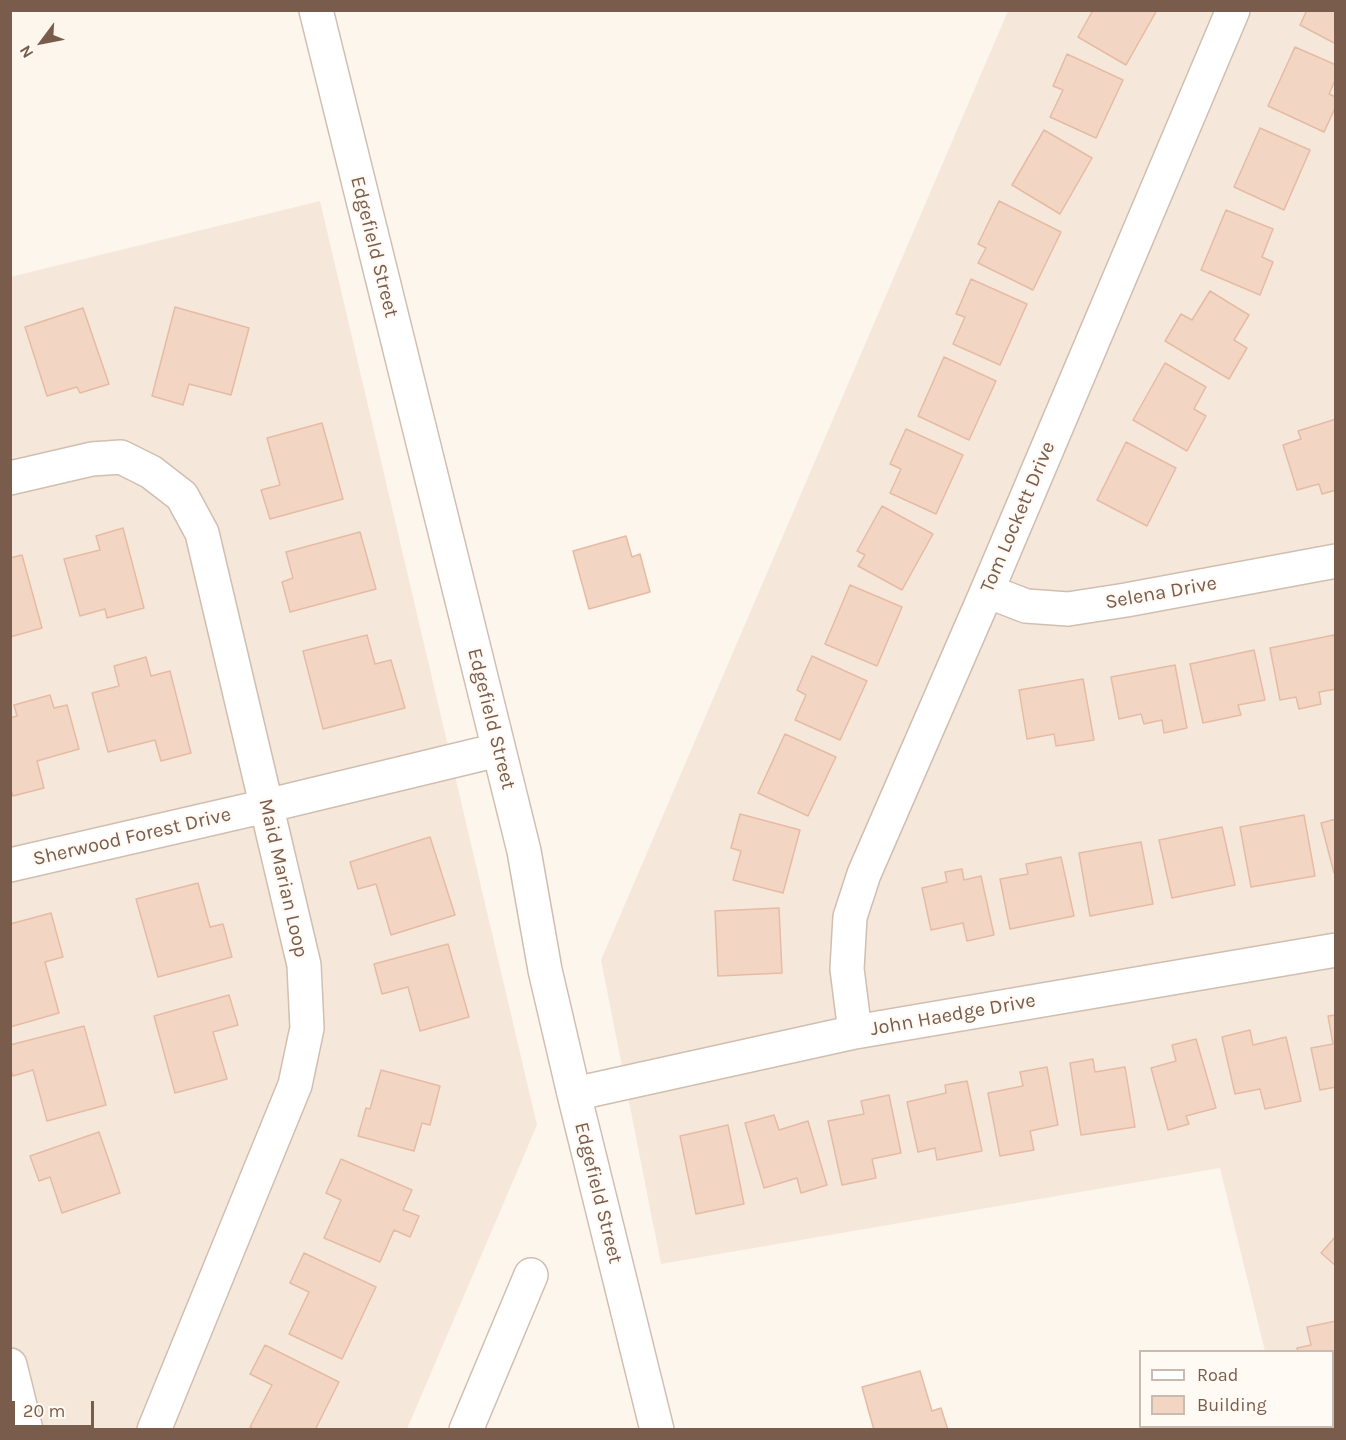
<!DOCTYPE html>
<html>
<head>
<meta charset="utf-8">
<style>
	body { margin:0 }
	#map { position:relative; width:1346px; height:1440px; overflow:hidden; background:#fdf6ec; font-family:Karla,sans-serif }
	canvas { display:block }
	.frame { position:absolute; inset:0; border:12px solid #7a5c4d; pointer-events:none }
	.legend { position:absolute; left:1139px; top:1350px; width:195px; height:78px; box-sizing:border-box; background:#fffaf3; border:2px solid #cabbb1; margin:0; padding:8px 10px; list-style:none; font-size:18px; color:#7a5c4d }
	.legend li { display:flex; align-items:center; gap:12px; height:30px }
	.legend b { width:30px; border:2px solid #cabbb1 }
	.north { position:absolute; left:12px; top:12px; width:60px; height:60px; -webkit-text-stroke:4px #fffaf3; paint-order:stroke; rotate:238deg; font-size:16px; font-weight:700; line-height:24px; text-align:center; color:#7a5c4d }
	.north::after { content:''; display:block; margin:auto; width:21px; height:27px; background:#7a5c4d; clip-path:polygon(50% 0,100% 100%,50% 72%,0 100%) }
	.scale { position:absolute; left:12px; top:1401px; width:82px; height:27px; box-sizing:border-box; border:3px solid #7a5c4d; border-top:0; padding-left:8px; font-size:18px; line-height:21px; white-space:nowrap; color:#7a5c4d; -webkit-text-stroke:4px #fffaf3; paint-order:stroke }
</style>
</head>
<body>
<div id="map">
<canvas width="1346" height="1440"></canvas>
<div class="frame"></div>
<ul class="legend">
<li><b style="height:8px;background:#fff"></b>Road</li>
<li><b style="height:16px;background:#f3d5c3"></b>Building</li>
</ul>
<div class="north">N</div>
<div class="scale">20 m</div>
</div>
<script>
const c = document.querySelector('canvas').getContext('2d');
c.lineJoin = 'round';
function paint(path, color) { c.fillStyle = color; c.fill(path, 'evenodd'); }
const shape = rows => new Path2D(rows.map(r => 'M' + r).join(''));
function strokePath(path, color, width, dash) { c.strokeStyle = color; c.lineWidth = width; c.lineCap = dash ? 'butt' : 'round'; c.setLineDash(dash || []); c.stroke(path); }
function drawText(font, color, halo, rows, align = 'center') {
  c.font = font + ' Karla,sans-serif'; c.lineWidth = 4.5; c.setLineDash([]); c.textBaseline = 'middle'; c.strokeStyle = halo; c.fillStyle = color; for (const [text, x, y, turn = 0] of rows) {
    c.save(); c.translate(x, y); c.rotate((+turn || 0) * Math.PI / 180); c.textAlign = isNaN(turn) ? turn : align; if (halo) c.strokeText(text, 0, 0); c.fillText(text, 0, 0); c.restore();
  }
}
const residential = shape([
	[1008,11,1335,11,1335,1429,1285,1429,1284,1427,1332,1426,1332,1352,1265,1351,1220,1168,661,1264,601,960],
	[320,201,537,1125,407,1429,11,1429,10,277]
]);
const building = shape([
	[1093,10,1157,10,1126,65,1078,37,1093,10],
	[1307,10,1336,10,1336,44,1300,25,1307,10],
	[1295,47,1336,65,1336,78,1329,94,1336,97,1336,106,1324,132,1268,106,1295,47],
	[1067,54,1123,80,1096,138,1050,117,1063,90,1053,86,1067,54],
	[1260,128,1310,150,1284,210,1234,187,1260,128],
	[1044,130,1092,158,1060,214,1012,185,1044,130],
	[999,201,1061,232,1033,290,978,263,986,248,978,244,999,201],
	[1226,210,1273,229,1262,257,1273,262,1260,295,1201,270,1226,210],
	[971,279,1027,304,1000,365,953,344,965,317,956,314,971,279],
	[1210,291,1249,315,1234,340,1247,348,1229,379,1165,341,1181,314,1192,320,1210,291],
	[175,307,249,328,231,395,189,384,183,405,152,396,175,307],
	[83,308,109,384,80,393,77,387,47,396,25,327,83,308],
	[944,357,996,381,969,440,918,416,944,357],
	[1165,363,1206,387,1194,409,1206,416,1187,451,1133,420,1165,363],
	[1336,419,1336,490,1322,494,1319,484,1297,490,1283,445,1301,439,1298,431,1336,419],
	[322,423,343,499,270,519,261,490,280,485,267,438,322,423],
	[906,429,963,455,936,514,890,493,901,469,890,464,906,429],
	[1126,442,1176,468,1147,526,1097,500,1126,442],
	[882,506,933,534,902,590,858,566,865,555,857,551,882,506],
	[123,528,144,608,107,618,105,609,80,616,64,559,100,550,96,536,123,528],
	[360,532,376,589,290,612,282,582,293,578,286,552,360,532],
	[626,536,632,557,640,554,650,592,589,609,573,551,626,536],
	[22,555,42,628,10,637,10,558,22,555],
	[850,585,902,607,877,666,825,644,850,585],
	[367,635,375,664,391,660,405,708,323,729,303,651,367,635],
	[1334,635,1336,645,1336,689,1319,692,1321,704,1299,709,1296,697,1280,700,1270,648,1334,635],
	[1254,650,1265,700,1238,705,1241,715,1203,723,1190,664,1254,650],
	[812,656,867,681,840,740,795,720,806,695,797,690,812,656],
	[146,657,151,676,170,671,191,753,161,761,155,740,108,752,92,693,119,686,114,666,146,657],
	[1175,665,1187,728,1164,733,1162,720,1144,724,1141,714,1119,719,1111,677,1175,665],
	[1083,679,1094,740,1056,746,1054,734,1027,739,1019,690,1083,679],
	[50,695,54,708,67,705,79,749,37,761,44,788,13,796,10,787,10,718,17,716,14,705,50,695],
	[785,734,836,757,808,816,758,793,785,734],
	[740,814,800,830,783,893,733,880,741,851,731,848,740,814],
	[1304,815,1315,876,1251,887,1240,827,1304,815],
	[1336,819,1336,872,1334,873,1321,823,1336,819],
	[1222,827,1235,885,1172,898,1159,840,1222,827],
	[430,837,455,915,391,935,376,884,358,889,350,862,430,837],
	[1141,842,1153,904,1090,916,1079,853,1141,842],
	[1061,857,1074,916,1010,929,1000,879,1028,874,1026,864,1061,857],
	[962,869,964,880,981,876,994,935,967,941,963,923,931,930,922,888,947,882,945,872,962,869],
	[198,883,210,927,223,924,232,957,158,977,136,899,198,883],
	[779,908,782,973,718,976,715,911,779,908],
	[51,913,63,957,45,962,59,1013,10,1027,10,924,51,913],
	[448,944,469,1017,420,1031,408,987,382,994,374,964,448,944],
	[229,995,238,1025,213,1032,227,1079,175,1093,154,1016,229,995],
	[1336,1015,1336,1087,1320,1090,1311,1048,1333,1044,1328,1016,1336,1015],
	[84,1026,106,1105,47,1121,33,1070,13,1076,10,1068,10,1045,84,1026],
	[1250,1030,1253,1045,1286,1037,1301,1101,1265,1109,1260,1089,1235,1094,1222,1037,1250,1030],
	[1196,1039,1216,1108,1186,1116,1189,1124,1168,1130,1151,1068,1176,1061,1172,1045,1196,1039],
	[1093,1059,1095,1072,1125,1067,1135,1127,1081,1135,1070,1063,1093,1059],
	[1047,1067,1058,1125,1030,1131,1034,1150,1000,1156,988,1093,1023,1086,1020,1072,1047,1067],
	[381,1070,440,1086,430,1125,422,1123,414,1151,358,1136,366,1108,370,1109,381,1070],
	[967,1081,982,1151,937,1160,935,1148,918,1152,907,1102,946,1093,945,1085,967,1081],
	[889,1095,901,1153,872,1159,876,1178,842,1185,828,1121,864,1114,861,1101,889,1095],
	[774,1115,779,1130,808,1121,827,1185,801,1193,797,1178,764,1188,745,1123,774,1115],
	[728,1125,744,1204,696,1214,680,1136,728,1125],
	[99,1132,120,1193,62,1213,50,1177,39,1181,30,1156,99,1132],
	[341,1159,412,1190,403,1210,419,1216,410,1237,394,1230,380,1262,324,1238,341,1200,326,1193,341,1159],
	[1336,1236,1336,1266,1321,1253,1336,1236],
	[304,1253,376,1287,342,1359,289,1334,309,1292,290,1283,304,1253],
	[1336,1321,1336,1382,1332,1383,1332,1352,1298,1352,1297,1348,1311,1345,1307,1327,1336,1321],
	[265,1345,339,1382,315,1430,255,1430,250,1427,272,1385,250,1374,265,1345],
	[920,1371,932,1411,941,1408,948,1430,874,1430,862,1387,920,1371]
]);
const minor = shape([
	[316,10,524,851,545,970,574,1094,657,1430],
	[10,478,92,459,121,457,151,472,182,496,202,533,304,965,307,1028,295,1085,154,1430],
	[987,591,1026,606,1068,609,1126,600,1336,561],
	[10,865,266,806,498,750],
	[855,1032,847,969,850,917,864,874,987,591,1233,10],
	[574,1094,855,1032,1336,950],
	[10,1365,26,1430],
	[466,1430,531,1275]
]);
const streetNames = [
	["Edgefield Street",374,247,76],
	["Tom Lockett Drive",1018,517,-67],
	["Selena Drive",1161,593,-10],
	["Edgefield Street",491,719,76],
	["Sherwood Forest Drive",132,837,-13],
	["Maid Marian Loop",283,878,77],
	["John Haedge Drive",953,1015,-10],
	["Edgefield Street",598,1193,76]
];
paint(residential, '#f5e8da');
paint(building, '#f3d5c3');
strokePath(building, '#e6bba3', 1.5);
strokePath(minor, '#d1beb0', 36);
strokePath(minor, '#fff', 33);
drawText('20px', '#7a5c4d', '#fffaf3', streetNames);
</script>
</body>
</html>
